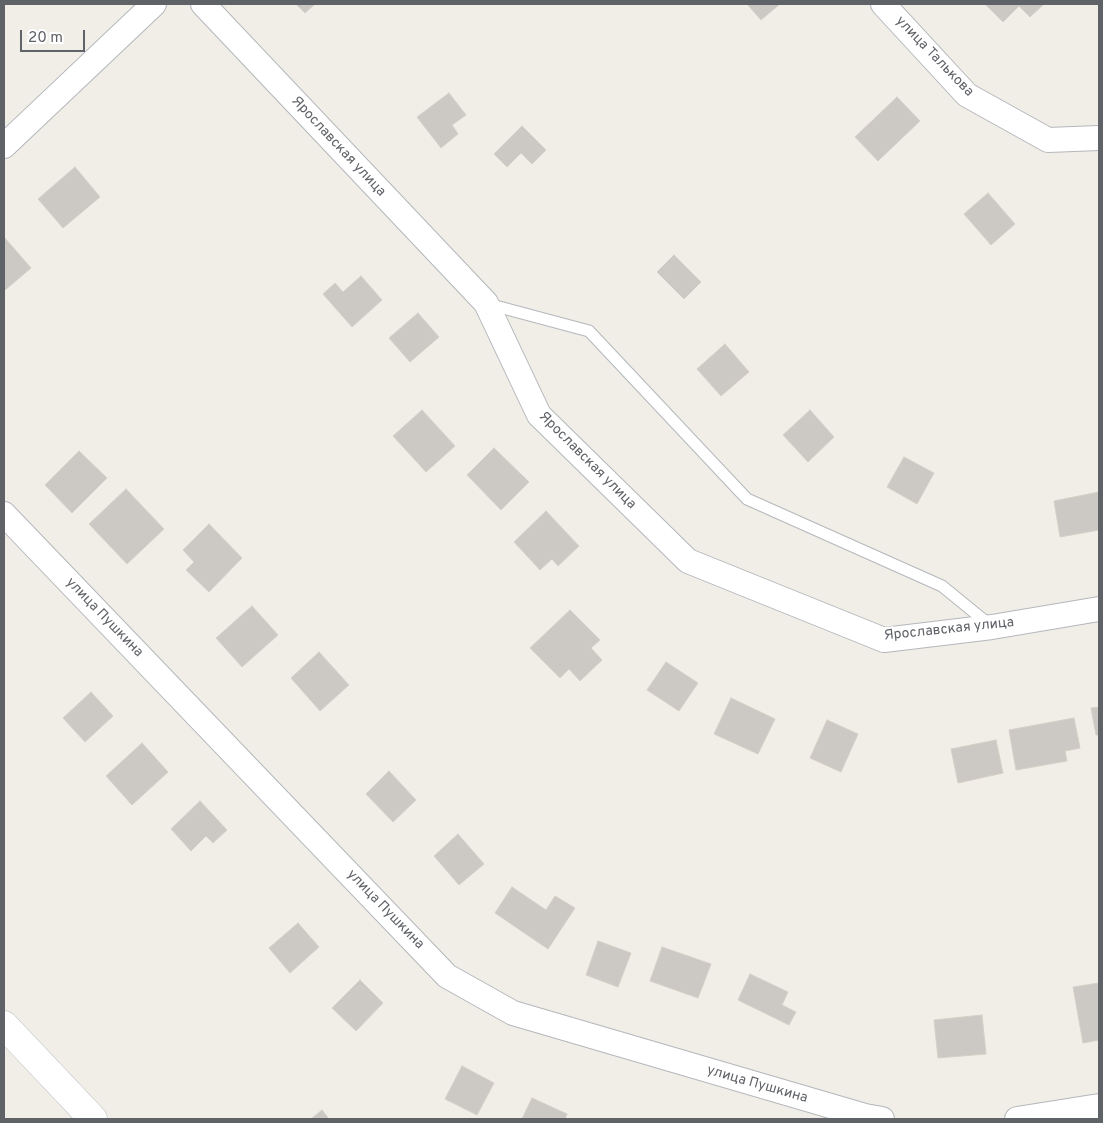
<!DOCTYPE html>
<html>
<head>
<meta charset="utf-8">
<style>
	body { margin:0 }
	#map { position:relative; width:1103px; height:1123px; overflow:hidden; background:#f0eee7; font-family:Overpass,sans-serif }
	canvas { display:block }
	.frame { position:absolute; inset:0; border:5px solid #5f6267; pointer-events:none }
	.scale { position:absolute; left:20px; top:30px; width:65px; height:22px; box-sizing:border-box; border:2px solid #5f6267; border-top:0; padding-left:6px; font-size:15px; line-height:18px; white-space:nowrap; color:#5f6267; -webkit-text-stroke:4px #fff; paint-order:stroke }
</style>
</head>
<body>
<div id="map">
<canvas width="1103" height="1123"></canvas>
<div class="frame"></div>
<div class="scale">20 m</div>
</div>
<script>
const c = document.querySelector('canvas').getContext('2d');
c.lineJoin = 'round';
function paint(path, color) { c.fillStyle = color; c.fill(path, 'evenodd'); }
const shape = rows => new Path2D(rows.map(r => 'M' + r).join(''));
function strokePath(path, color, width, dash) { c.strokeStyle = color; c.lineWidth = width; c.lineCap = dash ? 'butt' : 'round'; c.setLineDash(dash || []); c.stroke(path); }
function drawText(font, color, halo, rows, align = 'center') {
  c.font = font + ' Overpass,sans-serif'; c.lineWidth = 5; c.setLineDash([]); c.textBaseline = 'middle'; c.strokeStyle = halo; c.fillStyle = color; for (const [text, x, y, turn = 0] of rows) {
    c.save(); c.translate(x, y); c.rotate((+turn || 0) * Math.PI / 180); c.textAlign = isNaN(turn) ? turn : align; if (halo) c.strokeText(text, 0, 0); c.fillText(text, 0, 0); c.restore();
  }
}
const building = shape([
	[296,4,315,4,305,13,296,4],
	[747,4,780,4,761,20,747,4],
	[985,4,1044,4,1030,17,1019,6,1003,22,985,4],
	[449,93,466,115,452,125,458,134,441,148,417,117,449,93],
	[897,97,920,121,878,161,855,137,897,97],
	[522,126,546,150,532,164,521,153,507,167,494,154,522,126],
	[75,167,100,197,63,228,38,199,75,167],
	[988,193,1015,224,991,245,964,214,988,193],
	[4,237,31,268,4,291,4,237],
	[674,255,701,282,684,299,657,272,674,255],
	[361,276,382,300,352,327,323,294,335,283,343,292,361,276],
	[418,313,439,337,410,362,389,338,418,313],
	[725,344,749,372,721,396,697,369,725,344],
	[422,410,455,446,426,472,393,436,422,410],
	[810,410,834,437,808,462,783,435,810,410],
	[494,448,529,482,501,510,467,475,494,448],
	[79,451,107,478,72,513,45,485,79,451],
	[904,457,934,473,917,504,887,487,904,457],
	[126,489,164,529,127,564,89,524,126,489],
	[1099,492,1099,530,1060,537,1054,501,1099,492],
	[546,511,579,546,558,566,552,559,540,570,514,542,546,511],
	[209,524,242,558,209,592,186,570,194,562,183,550,209,524],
	[252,606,278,635,242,667,216,638,252,606],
	[570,610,600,640,591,648,602,660,580,681,569,669,560,678,530,648,570,610],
	[319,652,349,685,320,711,291,678,319,652],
	[666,662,698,683,679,711,647,690,666,662],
	[91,692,113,716,85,742,63,718,91,692],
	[731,698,775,719,758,754,714,734,731,698],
	[1099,707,1099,735,1096,735,1091,708,1099,707],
	[1074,718,1080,748,1065,751,1067,761,1016,770,1009,730,1074,718],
	[827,720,858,734,841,772,810,758,827,720],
	[996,740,1003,773,958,783,951,749,996,740],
	[142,743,168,772,132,805,106,776,142,743],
	[389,771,416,800,393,822,366,794,389,771],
	[200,801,227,830,213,843,206,836,191,851,171,829,200,801],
	[458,834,484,864,459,885,434,856,458,834],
	[512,887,546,910,555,896,575,908,548,949,495,913,512,887],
	[298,923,319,947,290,973,269,948,298,923],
	[598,941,631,953,618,987,586,975,598,941],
	[662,947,711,964,698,998,650,981,662,947],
	[750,974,788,992,782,1005,796,1012,789,1025,738,1000,750,974],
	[360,980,383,1003,356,1031,332,1008,360,980],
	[1099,983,1099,1040,1083,1043,1073,987,1099,983],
	[982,1015,986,1054,938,1058,934,1020,982,1015],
	[462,1066,494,1083,477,1115,445,1099,462,1066],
	[532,1098,567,1114,565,1119,522,1119,532,1098],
	[322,1110,329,1119,311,1119,322,1110]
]);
const service = shape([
	[488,304,589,331,747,499,942,586,991,626]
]);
const minor = shape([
	[203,4,486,303,539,415,688,561,884,640,992,627,1099,609],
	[883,4,967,95,1048,140,1099,138],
	[4,146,154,4],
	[4,514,447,976,513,1013,865,1116,882,1119],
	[1017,1119,1099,1106]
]);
const secondary = shape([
	[4,1025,93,1119]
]);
const streetNames = [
	["улица Талькова",934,57,46],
	["Ярославская улица",338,147,47],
	["Ярославская улица",587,461,45],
	["улица Пушкина",104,618,46],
	["Ярославская улица",949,630,-6],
	["улица Пушкина",385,910,46],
	["улица Пушкина",757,1085,16]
];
paint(building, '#ccc9c4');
strokePath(building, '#d5d0c6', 1);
strokePath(service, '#b4b7bb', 13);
strokePath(minor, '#b4b7bb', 26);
strokePath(secondary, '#b6b9be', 29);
strokePath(service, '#fff', 11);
strokePath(minor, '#fff', 24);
strokePath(secondary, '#fff', 28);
drawText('14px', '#5f6267', '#fff', streetNames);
</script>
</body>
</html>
